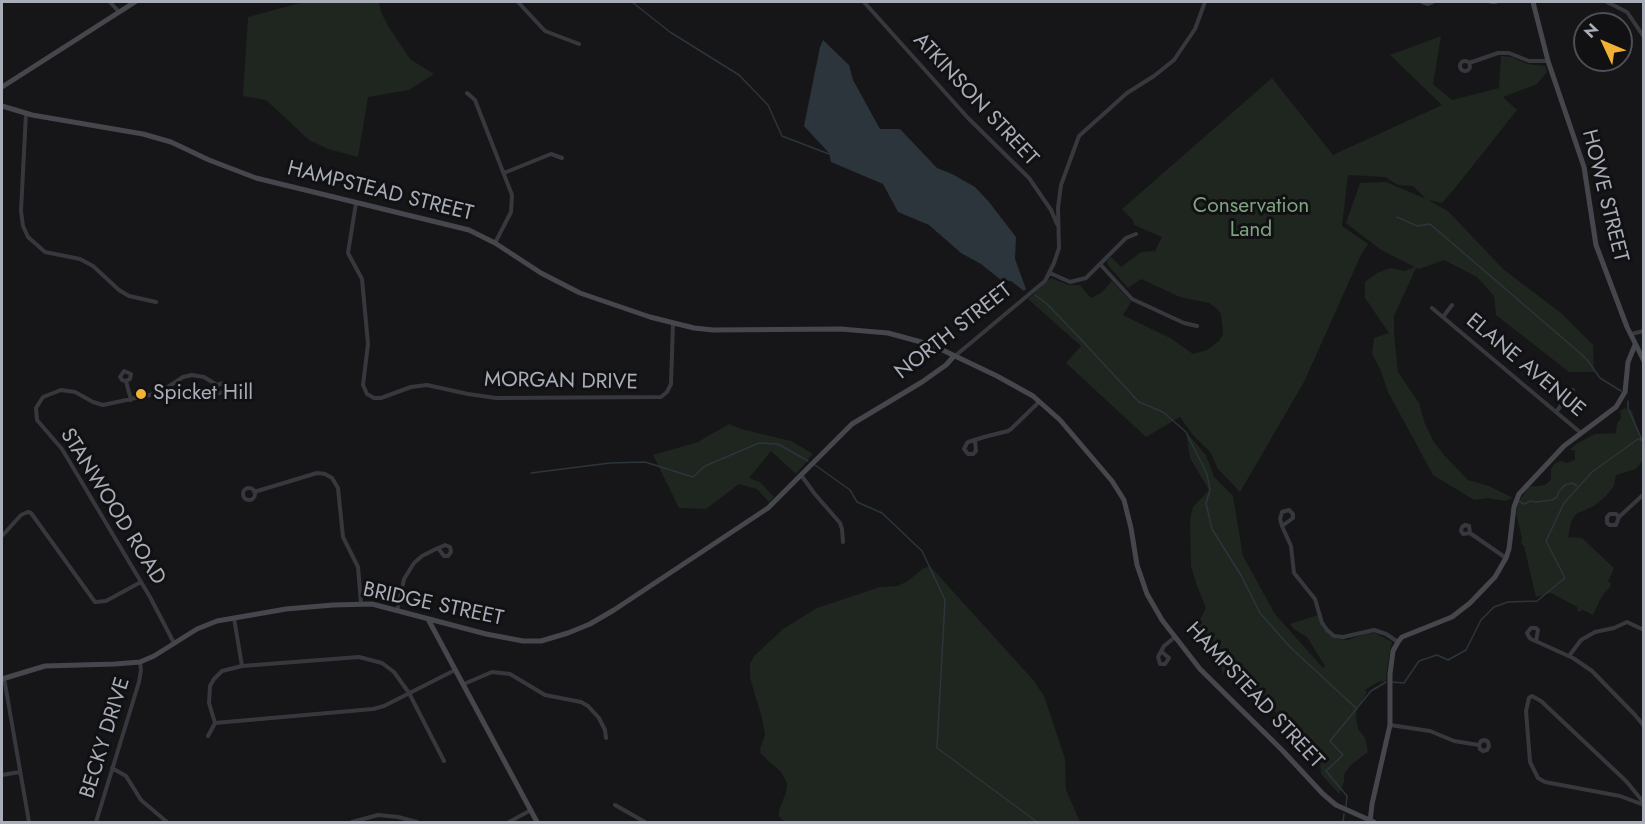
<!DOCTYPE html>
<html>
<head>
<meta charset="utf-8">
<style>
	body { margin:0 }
	#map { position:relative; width:1645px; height:824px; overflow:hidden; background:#161618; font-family:Jost,sans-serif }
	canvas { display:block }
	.frame { position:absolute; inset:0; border:3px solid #a8adb8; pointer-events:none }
	.north { position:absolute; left:1573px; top:12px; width:60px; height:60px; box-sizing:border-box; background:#111113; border:2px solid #4d4f55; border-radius:50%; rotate:314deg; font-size:16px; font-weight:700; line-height:24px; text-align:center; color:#a8adb8 }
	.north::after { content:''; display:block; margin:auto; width:21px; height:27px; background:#f2b134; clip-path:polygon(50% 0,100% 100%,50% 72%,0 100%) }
</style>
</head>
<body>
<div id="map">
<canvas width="1645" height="824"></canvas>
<div class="frame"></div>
<div class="north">N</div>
</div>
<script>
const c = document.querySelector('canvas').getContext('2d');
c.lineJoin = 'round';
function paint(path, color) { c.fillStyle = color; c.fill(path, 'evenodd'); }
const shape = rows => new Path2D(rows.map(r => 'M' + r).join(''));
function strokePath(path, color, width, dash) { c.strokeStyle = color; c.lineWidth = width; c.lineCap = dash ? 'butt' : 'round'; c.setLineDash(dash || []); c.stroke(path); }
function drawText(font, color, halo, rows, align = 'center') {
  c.font = font + ' Jost,sans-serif'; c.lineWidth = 6; c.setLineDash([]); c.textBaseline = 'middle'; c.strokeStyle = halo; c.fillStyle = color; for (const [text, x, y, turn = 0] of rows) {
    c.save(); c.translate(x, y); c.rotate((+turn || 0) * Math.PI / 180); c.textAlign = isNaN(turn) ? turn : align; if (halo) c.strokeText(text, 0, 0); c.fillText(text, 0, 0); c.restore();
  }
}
const green = shape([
	[304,2,379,2,381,12,388,26,410,59,434,74,409,90,368,97,358,157,328,149,309,140,266,100,243,96,248,17],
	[1441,36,1433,84,1452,100,1499,88,1501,56,1512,57,1527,64,1545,66,1547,72,1537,84,1503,97,1517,110,1455,188,1442,203,1428,200,1448,211,1503,269,1561,313,1593,345,1594,372,1569,372,1496,315,1494,296,1477,277,1444,260,1419,269,1416,268,1394,316,1394,334,1398,372,1419,403,1425,424,1434,442,1445,456,1468,480,1489,486,1513,498,1505,501,1488,498,1474,500,1433,475,1388,392,1380,369,1372,354,1374,338,1389,333,1365,298,1365,282,1377,273,1390,268,1404,271,1415,267,1381,250,1346,223,1360,183,1386,182,1426,199,1413,186,1398,185,1385,177,1348,175,1342,226,1368,244,1360,257,1304,382,1240,492,1218,469,1211,453,1192,434,1180,417,1146,437,1066,363,1081,346,1028,299,1051,278,1069,285,1080,285,1091,298,1101,293,1112,281,1131,302,1123,315,1172,339,1193,354,1207,350,1219,341,1223,334,1221,314,1216,308,1209,303,1180,297,1141,279,1128,288,1108,265,1107,261,1111,257,1121,267,1141,252,1155,251,1162,237,1134,225,1133,220,1122,209,1272,78,1333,155,1442,105,1390,55],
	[1625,408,1632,411,1640,437,1643,437,1643,460,1636,469,1616,475,1614,486,1606,496,1594,506,1576,514,1571,522,1568,537,1582,538,1614,568,1608,582,1611,583,1610,587,1602,596,1593,615,1583,610,1578,612,1577,607,1551,593,1536,597,1524,546,1521,543,1522,538,1516,513,1519,501,1529,487,1545,485,1551,480,1551,469,1554,464,1561,461,1567,463,1575,460,1575,450,1570,450,1576,444,1595,434,1616,433,1617,424,1621,418,1620,411],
	[729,424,741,429,791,441,813,454,796,474,771,451,749,478,760,482,774,497,769,502,757,489,739,484,706,509,679,508,653,455,698,442],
	[1186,432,1206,455,1214,477,1233,496,1243,556,1275,614,1323,668,1325,666,1307,637,1295,630,1290,624,1318,615,1322,628,1335,638,1348,640,1364,634,1375,633,1392,642,1388,662,1386,681,1378,682,1365,690,1367,692,1357,709,1356,716,1358,729,1365,738,1368,752,1351,765,1344,774,1344,782,1339,794,1321,774,1320,761,1315,752,1307,745,1305,737,1292,734,1274,722,1276,712,1231,673,1223,673,1218,660,1196,628,1206,608,1197,586,1191,566,1190,519,1193,507,1209,490,1190,458],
	[930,566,1034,681,1044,696,1065,759,1066,790,1080,822,792,822,782,820,779,816,779,811,786,792,787,783,781,772,761,754,760,749,765,735,762,718,750,678,750,664,754,656,783,629,817,608,880,587,897,586,906,582,924,568]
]);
const water = shape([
	[823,40,849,65,853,80,880,129,900,129,937,168,952,174,975,187,989,202,1016,237,1015,259,1026,289,1024,291,1011,281,1001,280,981,264,961,253,929,225,898,212,883,184,831,162,829,153,804,126,820,47]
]);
const stream = shape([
	[632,2,670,32,739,75,768,105,782,136,829,154],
	[1397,217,1417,226,1430,224,1580,353,1588,361,1600,378,1621,391],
	[1035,295,1047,304,1075,333,1139,402,1163,412,1186,432,1207,474,1210,490,1206,503,1212,529,1242,577,1260,613,1290,647,1357,709],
	[1628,401,1628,408,1642,440],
	[815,465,850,490,857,502,882,513,922,551,945,600,937,748,1037,822],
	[531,473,610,463,645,462,693,477,705,466,759,443,778,444,808,461],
	[1520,502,1525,504,1530,501,1536,502,1552,500,1557,497,1559,491,1565,485,1572,483,1577,486],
	[1393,682,1404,683,1419,661,1437,655,1448,660,1466,650,1481,620,1494,607,1508,602,1537,601,1565,578,1546,541,1564,503,1592,472,1638,439,1644,441],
	[1346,806,1347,796,1326,771,1343,755,1330,741,1371,691,1386,682],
	[1343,822,1344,814]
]);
const street = shape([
	[110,2,119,12],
	[518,2,545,31,579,44],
	[864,2,968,118,1029,178,1051,210,1057,224],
	[1422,2,1428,4,1433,2],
	[1491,2,1496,2],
	[1607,2,1627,12,1644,37],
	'1460 66a5 5 0 1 1 10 0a5 5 0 1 1-10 0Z',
	[1469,63,1498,53,1509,53,1529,61,1548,61],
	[467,93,475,100,512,195,511,212,495,243],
	[26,113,21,211,23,226,28,237,45,252,80,259,93,266,119,290,129,296,156,302],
	[504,173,551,154,562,158],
	[356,203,348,253,362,279,368,344,363,385,367,394,374,398,381,398,411,387,427,385,468,394,496,398,661,397,667,392,671,384,673,323],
	[1100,264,1132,299,1184,323,1197,326],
	[1050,273,1070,282,1086,278,1126,238,1136,234],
	[1432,308,1581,433],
	[1443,317,1452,305],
	[1631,334,1644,331],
	[955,356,1045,281,1054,263,1059,248,1058,208,1061,185,1079,136,1127,93,1154,76,1174,60,1195,29,1205,2],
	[126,381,130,379,131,374,124,371,120,377,122,380,126,381,131,400],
	[1556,412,1573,390],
	[975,440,976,451,973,454,968,454,964,449,967,443,968,442,984,437,1008,431,1011,429,1039,402],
	[801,475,814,493,840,523,842,529,843,542],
	'243 494a6 6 0 1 1 12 0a6 6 0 1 1-12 0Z',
	[254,492,317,473,325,474,332,478,338,488,343,537,358,567,361,603],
	[1619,517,1616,514,1610,514,1607,517,1607,523,1610,525,1616,525,1619,517,1644,494],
	[1282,526,1293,518,1293,514,1289,510,1282,512,1280,519,1282,526,1291,546,1294,573,1315,599,1322,623,1327,630,1334,636,1343,637,1374,630,1386,634,1398,642],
	[1470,533,1463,534,1461,531,1462,527,1465,525,1469,526,1470,533,1506,558],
	[2,536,21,515,28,512,31,513,95,602,106,601,141,582],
	[397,611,404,579,414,563,422,556,438,548,443,546,445,545,450,547,451,552,448,556,444,556,438,548],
	[234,618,242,666],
	[1536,641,1538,630,1536,628,1531,628,1527,633,1529,637,1531,639,1573,658,1592,671,1635,715,1644,726],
	[174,643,150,597,62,449,37,420,36,408,43,397,61,390,75,392,93,402,103,405,159,393,183,377,192,375,204,377,217,385,224,383,227,388,226,392,219,393,216,389,217,385],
	[1162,652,1169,658,1165,664,1160,664,1158,657,1164,646,1175,637],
	[1569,656,1581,640,1595,632,1614,628,1627,622,1644,630],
	[4,678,29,822],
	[464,684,492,672,510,674,545,695,581,702,588,706,599,718,605,730,606,738],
	[215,723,373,709,384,706,455,670],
	[1390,725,1430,731,1454,741,1479,745,1480,749,1483,751,1487,750,1489,746,1488,742,1485,740,1481,741,1479,745],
	[208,736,215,723,209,703,210,686,214,679,222,671,242,666,359,657,382,663,394,672,409,693,444,761],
	[112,768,126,776,141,800,167,822],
	[2,775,20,772],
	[1644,803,1626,781,1541,701,1532,696,1529,698,1526,711,1530,762,1538,778,1545,782,1620,796,1644,805],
	[615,805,645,822],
	[96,822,139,682,141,670,140,662],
	[352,822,378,815,398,817,417,822],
	[509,822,531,810]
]);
const secondary = shape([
	[1533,2,1548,61,1584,167,1596,245,1627,327,1644,361],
	[2,87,135,2],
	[2,106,32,115,143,134,171,142,209,160,256,178,469,230,495,243,541,273,580,293,650,317,694,328,713,330,841,329,888,333,932,345,997,376,1033,396,1060,420,1112,481,1124,500,1131,528,1137,565,1147,594,1162,620,1200,669,1282,750,1323,794,1336,805,1374,822],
	[428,619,537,822],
	[2,679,45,666,115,664,140,662,154,656,197,629,217,621,286,609,333,605,372,604,486,634,523,641,541,641,568,633,590,624,614,610,768,508,852,424,922,382,946,365,954,356],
	[1370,822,1372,804,1390,725,1390,674,1393,651,1398,642,1402,637,1452,617,1470,603,1495,577,1506,558,1509,549,1514,507,1519,494,1564,446,1616,407,1625,392,1628,362,1635,345]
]);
const markers = [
	[141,394,6,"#f2b134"]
];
const streetNames = [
	["ATKINSON STREET",975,100,47],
	["HAMPSTEAD STREET",380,192,14],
	["HOWE STREET",1604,196,76],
	["NORTH STREET",954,332,-38],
	["ELANE AVENUE",1525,366,40],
	["MORGAN DRIVE",561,382,1],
	["STANWOOD ROAD",112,507,58],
	["BRIDGE STREET",433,605,12],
	["HAMPSTEAD STREET",1254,696,47],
	["BECKY DRIVE",106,738,-73]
];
const parkNames = [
	["Conservation",1251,207],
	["Land",1251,231]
];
const poiNames = [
	["Spicket Hill",153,394]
];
paint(green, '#1e261f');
paint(water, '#2c353c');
strokePath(stream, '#2c353c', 1.5);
strokePath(street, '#37383d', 4);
strokePath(secondary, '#45474d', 5);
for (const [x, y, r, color] of markers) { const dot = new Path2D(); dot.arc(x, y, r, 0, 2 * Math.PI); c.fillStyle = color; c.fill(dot); strokePath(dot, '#111113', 2); }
drawText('21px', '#a8adb8', '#111113', streetNames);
drawText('21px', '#7fa381', '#111113', parkNames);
drawText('21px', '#a8adb8', '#111113', poiNames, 'left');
</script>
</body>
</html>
